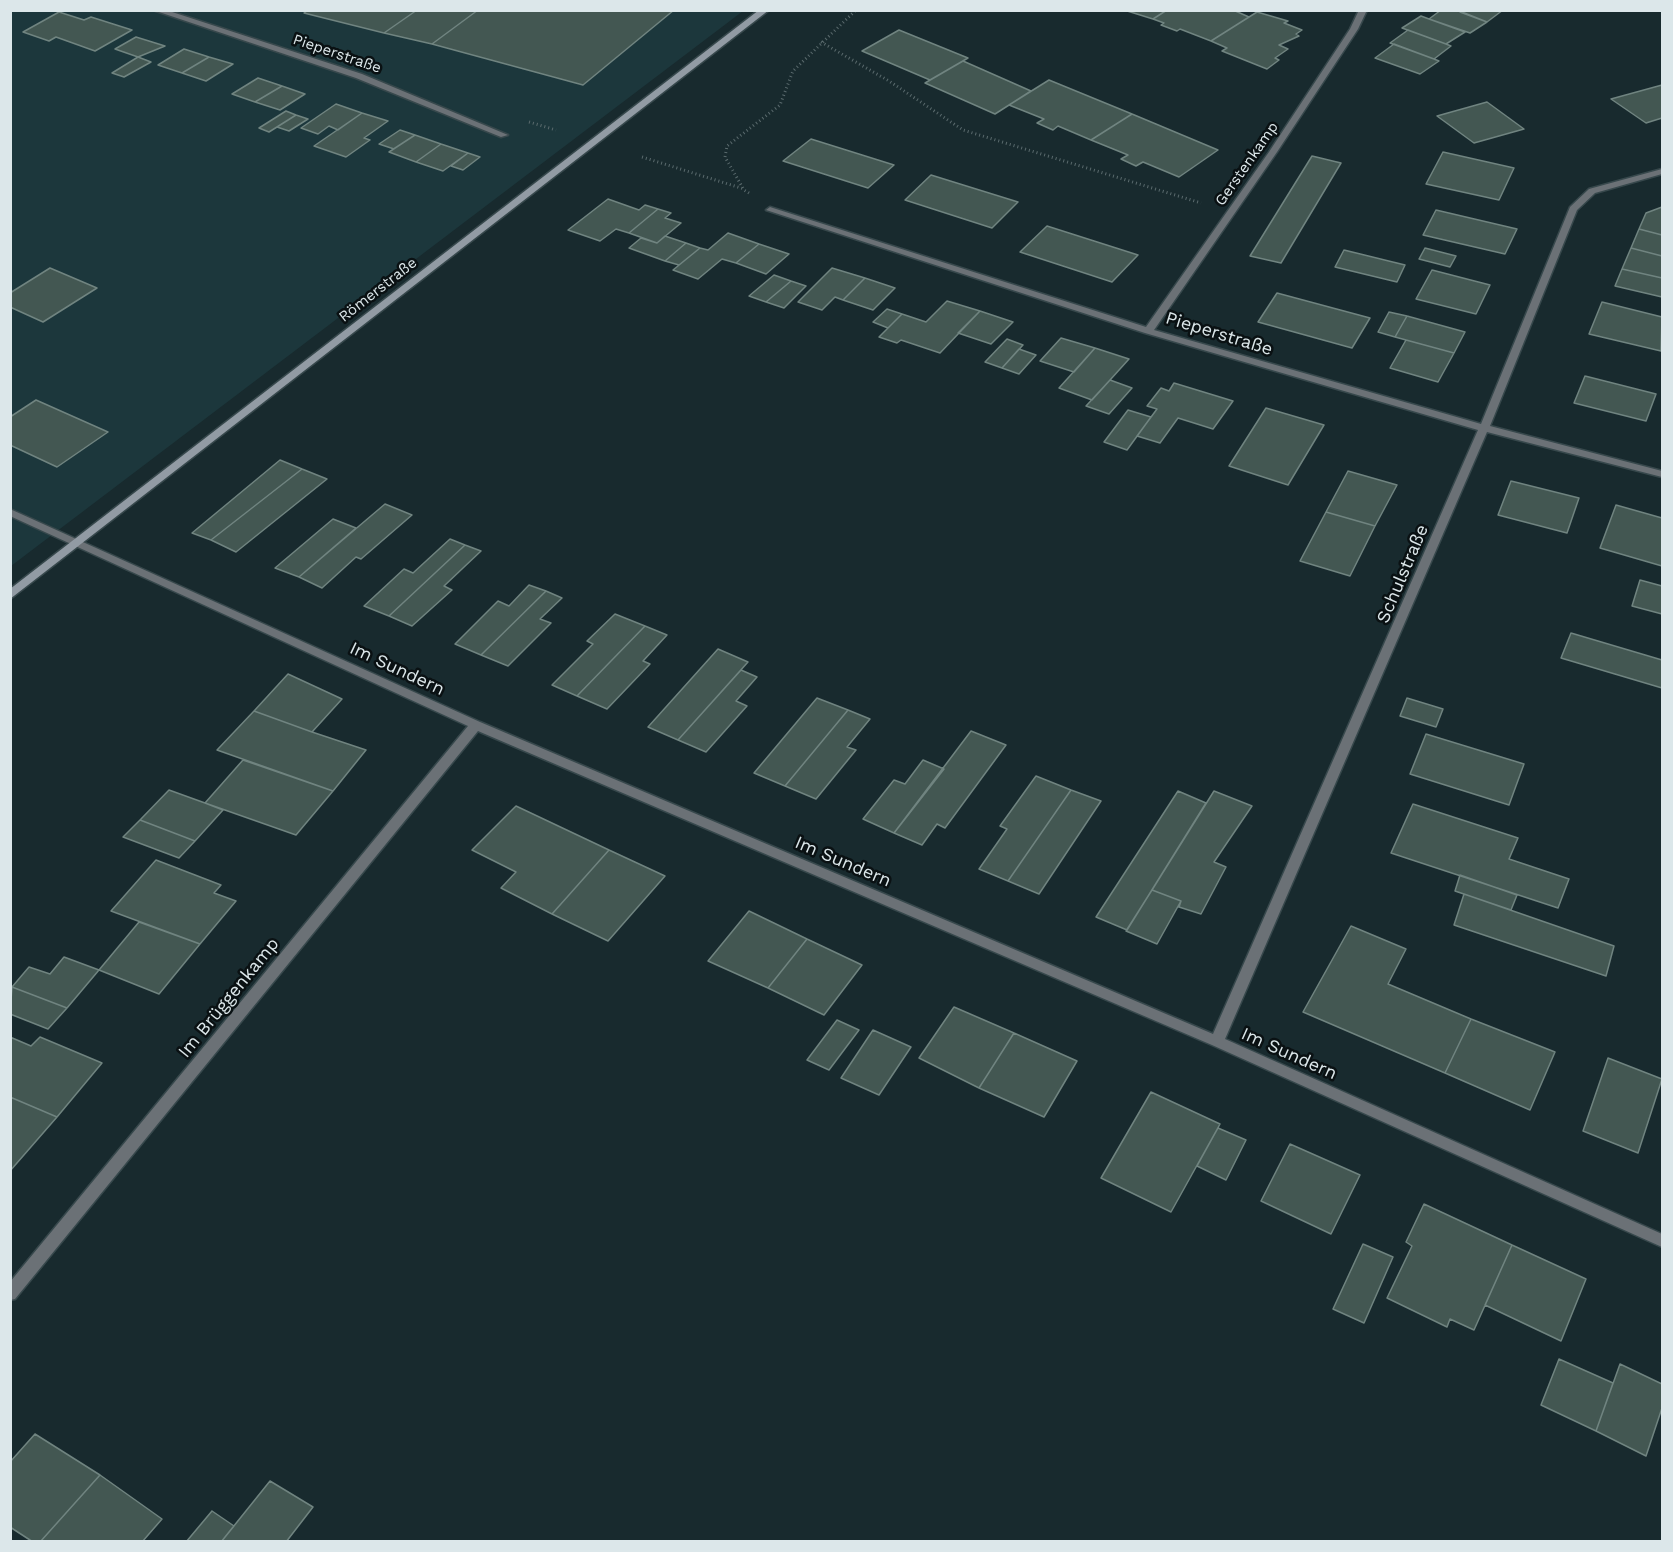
<!DOCTYPE html>
<html>
<head>
<meta charset="utf-8">
<style>
	body { margin:0 }
	#map { position:relative; width:1673px; height:1552px; overflow:hidden; background:#182a2e; font-family:"Work Sans",sans-serif }
	canvas { display:block }
	.frame { position:absolute; inset:0; border:12px solid #dce7ea; pointer-events:none }
</style>
</head>
<body>
<div id="map">
<canvas width="1673" height="1552"></canvas>
<div class="frame"></div>
</div>
<script>
const c = document.querySelector('canvas').getContext('2d');
c.lineJoin = 'round';
function paint(path, color) { c.fillStyle = color; c.fill(path, 'evenodd'); }
const shape = rows => new Path2D(rows.map(r => 'M' + r).join(''));
function strokePath(path, color, width, dash) { c.strokeStyle = color; c.lineWidth = width; c.lineCap = dash ? 'butt' : 'round'; c.setLineDash(dash || []); c.stroke(path); }
function drawText(font, color, halo, rows, align = 'center') {
  c.font = font + ' "Work Sans",sans-serif'; c.lineWidth = 5; c.setLineDash([]); c.textBaseline = 'middle'; c.strokeStyle = halo; c.fillStyle = color; for (const [text, x, y, turn = 0] of rows) {
    c.save(); c.translate(x, y); c.rotate((+turn || 0) * Math.PI / 180); c.textAlign = isNaN(turn) ? turn : align; if (halo) c.strokeText(text, 0, 0); c.fillText(text, 0, 0); c.restore();
  }
}
const built = shape([
	[11,11,743,11,11,566]
]);
const building = shape([
	[308,10,417,10,384,33,304,13,308,10],
	[417,10,478,10,432,44,384,33,417,10],
	[478,10,674,10,583,85,432,44,478,10],
	[1124,10,1167,10,1153,19,1124,10],
	[1167,10,1233,10,1249,17,1211,41,1180,29,1177,31,1161,25,1164,23,1153,19,1167,10],
	[1441,10,1457,10,1487,22,1470,33,1429,19,1441,10],
	[1463,10,1503,10,1487,22,1460,12,1463,10],
	[59,12,84,20,91,17,132,30,95,51,56,37,49,41,23,32,59,12],
	[1257,12,1288,21,1284,23,1302,30,1296,34,1299,36,1279,45,1288,49,1275,58,1279,60,1267,69,1222,51,1227,48,1211,41,1257,12],
	[1421,16,1429,19,1465,32,1446,44,1402,28,1421,16],
	[899,30,968,58,930,80,862,51,899,30],
	[1408,30,1446,44,1451,46,1434,59,1390,43,1408,30],
	[136,37,165,46,138,57,115,49,136,37],
	[1394,44,1434,59,1439,61,1420,74,1375,58,1394,44],
	[184,49,209,57,182,73,158,65,184,49],
	[138,57,151,62,124,77,112,73,138,57],
	[209,57,233,64,206,81,182,73,209,57],
	[963,61,1031,91,995,114,925,83,963,61],
	[258,78,282,86,255,102,232,94,258,78],
	[1049,80,1132,114,1091,140,1058,126,1053,130,1037,123,1044,119,1009,105,1049,80],
	[1662,85,1662,118,1646,123,1611,99,1662,85],
	[282,86,305,94,280,110,255,102,282,86],
	[1487,102,1524,129,1474,143,1437,116,1487,102],
	[336,104,362,113,338,130,329,126,318,134,301,128,336,104],
	[286,111,296,115,269,132,259,128,286,111],
	[362,113,388,121,364,138,370,140,346,157,314,146,362,113],
	[1132,114,1218,150,1179,177,1143,162,1136,166,1121,159,1128,155,1091,140,1132,114],
	[296,115,308,119,289,131,277,127,296,115],
	[400,130,415,135,394,149,379,144,400,130],
	[415,135,441,144,416,162,389,152,415,135],
	[811,139,894,165,868,188,783,161,811,139],
	[441,144,468,153,443,171,416,162,441,144],
	[1443,152,1514,168,1499,200,1426,184,1443,152],
	[468,153,480,157,463,170,451,166,468,153],
	[1312,156,1341,163,1281,263,1250,256,1312,156],
	[931,175,1018,202,992,228,905,200,931,175],
	[608,199,639,210,645,205,658,209,629,233,616,229,600,241,568,230,608,199],
	[1662,207,1662,235,1639,229,1646,213,1662,207],
	[658,209,671,213,665,218,681,223,657,243,629,233,658,209],
	[1436,210,1517,229,1505,254,1423,235,1436,210],
	[1047,226,1138,255,1112,282,1020,252,1047,226],
	[1639,229,1662,235,1662,256,1631,248,1639,229],
	[728,233,759,244,736,263,722,259,698,279,673,270,700,248,708,250,728,233],
	[665,236,686,243,665,261,629,248,641,238,657,243,665,236],
	[686,243,700,248,679,265,665,261,686,243],
	[759,244,789,254,766,274,736,263,759,244],
	[1425,248,1456,256,1450,267,1419,259,1425,248],
	[1631,248,1662,256,1662,278,1622,269,1631,248],
	[1344,250,1405,265,1397,282,1335,267,1344,250],
	[50,268,97,288,43,322,10,307,10,293,50,268],
	[832,268,865,278,843,300,835,297,822,310,798,302,832,268],
	[1622,269,1662,278,1662,297,1615,286,1622,269],
	[1432,270,1490,285,1476,314,1416,299,1432,270],
	[774,275,791,281,766,302,749,296,774,275],
	[865,278,895,288,873,310,843,300,865,278],
	[791,281,806,286,784,308,766,302,791,281],
	[1277,293,1370,318,1352,348,1258,322,1277,293],
	[947,301,980,311,940,353,901,340,897,343,879,337,902,314,926,322,947,301],
	[1602,302,1662,317,1661,351,1589,334,1602,302],
	[887,309,902,314,888,328,873,322,887,309],
	[980,311,1013,322,991,344,958,333,980,311],
	[1389,312,1407,316,1395,337,1378,332,1389,312],
	[1407,316,1465,332,1454,353,1395,337,1407,316],
	[1061,338,1095,348,1074,372,1040,361,1061,338],
	[1007,339,1023,345,1002,368,985,362,1007,339],
	[1406,340,1454,353,1438,382,1390,368,1406,340],
	[1095,348,1129,359,1092,400,1059,388,1095,348],
	[1019,349,1036,355,1019,374,1002,368,1019,349],
	[1585,376,1656,394,1646,421,1574,403,1585,376],
	[1110,380,1132,388,1109,414,1086,406,1110,380],
	[1174,383,1233,401,1213,429,1178,418,1160,443,1137,436,1157,409,1147,406,1161,388,1169,391,1174,383],
	[36,400,108,432,57,467,10,445,10,417,36,400],
	[1266,408,1324,425,1288,485,1229,466,1266,408],
	[1128,410,1151,417,1127,450,1104,442,1128,410],
	[280,460,302,469,211,540,192,533,280,460],
	[302,469,327,479,236,552,211,540,302,469],
	[1348,471,1397,485,1375,526,1326,512,1348,471],
	[1511,481,1579,498,1567,533,1498,515,1511,481],
	[385,504,412,515,361,559,356,557,322,588,299,577,385,504],
	[1616,505,1662,518,1662,566,1600,548,1616,505],
	[1326,512,1375,526,1350,576,1300,561,1326,512],
	[333,519,356,528,299,577,275,568,333,519],
	[450,539,465,545,389,616,364,606,404,569,413,573,450,539],
	[465,545,481,551,444,586,452,590,412,626,389,616,465,545],
	[1640,580,1662,586,1662,614,1632,606,1640,580],
	[529,585,546,591,481,655,455,644,498,601,509,606,529,585],
	[546,591,562,598,540,619,551,623,508,666,481,655,546,591],
	[615,614,645,626,577,696,552,685,593,644,587,641,615,614],
	[645,626,667,635,643,661,650,664,607,709,577,696,645,626],
	[1571,633,1662,660,1662,688,1561,658,1571,633],
	[718,649,748,662,678,740,648,727,718,649],
	[741,670,757,677,736,701,747,706,706,752,678,740,741,670],
	[288,674,342,699,312,732,254,711,288,674],
	[817,698,848,710,785,786,754,773,817,698],
	[1407,698,1443,709,1436,727,1400,716,1407,698],
	[848,710,870,719,847,747,856,750,816,799,785,786,848,710],
	[254,711,312,732,366,750,333,791,217,750,254,711],
	[971,731,1006,745,945,828,937,824,922,845,894,833,971,731],
	[1426,734,1524,764,1509,805,1410,774,1426,734],
	[243,760,333,791,296,835,205,803,243,760],
	[923,760,944,769,894,833,863,819,894,780,905,784,923,760],
	[1036,776,1071,790,1008,881,979,869,1007,829,1000,826,1036,776],
	[169,790,205,803,223,810,195,841,140,820,169,790],
	[1071,790,1101,801,1039,894,1008,881,1071,790],
	[1178,791,1206,803,1127,930,1096,917,1178,791],
	[1214,791,1252,806,1214,862,1226,867,1201,914,1179,907,1181,901,1152,890,1214,791],
	[1413,804,1518,838,1509,859,1569,879,1558,908,1391,853,1413,804],
	[516,806,609,850,552,914,501,888,516,872,472,850,516,806],
	[140,820,195,841,179,858,123,837,140,820],
	[609,850,665,876,608,941,552,914,609,850],
	[156,860,221,885,214,893,236,901,200,944,111,911,156,860],
	[1460,875,1517,895,1511,910,1455,891,1460,875],
	[1152,890,1181,901,1157,944,1126,931,1152,890],
	[1464,894,1614,946,1606,976,1454,925,1464,894],
	[749,911,807,939,768,988,708,961,749,911],
	[139,922,200,944,159,994,99,970,139,922],
	[1351,926,1406,949,1388,984,1471,1019,1445,1073,1303,1012,1351,926],
	[807,939,862,965,824,1015,768,988,807,939],
	[64,957,99,970,67,1008,12,987,29,967,50,974,64,957],
	[12,987,67,1008,48,1029,10,1014,12,987],
	[954,1007,1014,1033,979,1088,919,1058,954,1007],
	[1471,1019,1555,1052,1530,1110,1445,1073,1471,1019],
	[837,1020,859,1030,829,1070,807,1060,837,1020],
	[873,1030,911,1047,879,1095,841,1078,873,1030],
	[1014,1033,1077,1061,1044,1117,979,1088,1014,1033],
	[10,1037,31,1046,40,1037,102,1063,57,1117,10,1097,10,1037],
	[1608,1058,1662,1079,1638,1153,1583,1131,1608,1058],
	[1151,1092,1220,1124,1171,1212,1101,1178,1151,1092],
	[10,1097,57,1117,10,1171,10,1097],
	[1218,1128,1246,1140,1226,1180,1197,1166,1218,1128],
	[1290,1144,1360,1175,1331,1234,1261,1201,1290,1144],
	[1424,1204,1512,1245,1474,1330,1450,1319,1447,1327,1387,1298,1412,1246,1406,1242,1424,1204],
	[1363,1244,1393,1257,1364,1323,1333,1309,1363,1244],
	[1512,1245,1586,1279,1561,1341,1485,1305,1512,1245],
	[1559,1359,1613,1383,1596,1431,1541,1405,1559,1359],
	[1620,1364,1662,1384,1662,1408,1646,1456,1596,1431,1620,1364],
	[35,1434,100,1475,40,1542,33,1542,10,1527,10,1462,35,1434],
	[100,1475,162,1519,142,1542,40,1542,100,1475],
	[270,1481,313,1507,286,1542,221,1542,270,1481],
	[212,1511,234,1526,221,1542,186,1542,212,1511]
]);
const path = shape([
	[821,42,889,81,963,130,1201,203],
	[529,122,556,130],
	[642,157,744,189],
	[749,193,744,190,725,157,727,146,780,105,793,71,856,10]
]);
const street = shape([
	[153,10,166,10,362,74,508,135,501,137,356,78,153,10],
	[1359,10,1367,10,1358,29,1277,152,1154,330,1481,424,1570,207,1589,189,1662,169,1662,174,1595,193,1577,210,1490,426,1662,471,1662,477,1487,432,1225,1039,1662,1234,1662,1247,1212,1045,478,731,15,1299,10,1300,10,1282,468,726,10,516,10,509,480,722,1213,1034,1478,430,1145,333,766,210,770,207,773,208,1146,327,1269,152,1350,29,1359,10]
]);
const secondary = shape([
	[759,10,769,10,10,599,10,589,759,10]
]);
const farStreetnames = [
	["Pieperstraße",337,54,19],
	["Gerstenkamp",1247,164,-55],
	["Römerstraße",378,290,-38]
];
const streetNames = [
	["Pieperstraße",1219,334,17],
	["Schulstraße",1403,574,-67],
	["Im Sundern",397,669,25],
	["Im Sundern",843,862,23],
	["Im Brüggenkamp",229,998,-51],
	["Im Sundern",1289,1054,24]
];
paint(built, '#1c373c');
paint(building, '#435752');
strokePath(building, '#708480', 1.5);
strokePath(street, '#37484c', 3);
strokePath(secondary, '#37484c', 3);
strokePath(path, '#5b6b6e', 3, [1, 3]);
paint(street, '#6b7176');
paint(secondary, '#929ba4');
drawText('15px', '#dce7ea', '#0a1113', farStreetnames);
drawText('18px', '#dce7ea', '#0a1113', streetNames);
</script>
</body>
</html>
